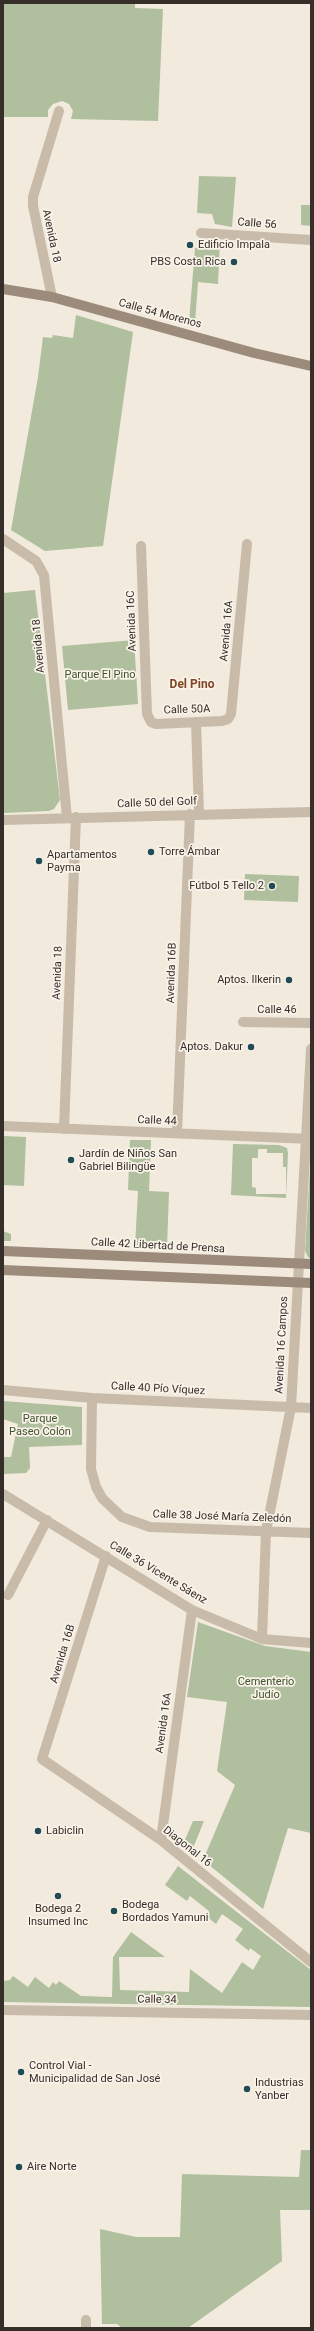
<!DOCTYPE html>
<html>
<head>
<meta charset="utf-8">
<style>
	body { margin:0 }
	#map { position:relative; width:314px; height:2331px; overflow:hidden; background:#f1eadd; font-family:Roboto,sans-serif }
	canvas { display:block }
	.frame { position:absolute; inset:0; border:4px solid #362e29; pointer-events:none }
</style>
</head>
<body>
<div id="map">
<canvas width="314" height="2331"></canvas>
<div class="frame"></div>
</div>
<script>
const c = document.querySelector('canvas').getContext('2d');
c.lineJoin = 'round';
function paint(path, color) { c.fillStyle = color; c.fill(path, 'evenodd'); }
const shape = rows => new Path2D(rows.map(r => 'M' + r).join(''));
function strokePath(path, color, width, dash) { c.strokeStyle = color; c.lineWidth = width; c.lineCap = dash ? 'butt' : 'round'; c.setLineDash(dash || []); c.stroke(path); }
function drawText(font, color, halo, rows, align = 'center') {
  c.font = font + ' Roboto,sans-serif'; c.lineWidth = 3.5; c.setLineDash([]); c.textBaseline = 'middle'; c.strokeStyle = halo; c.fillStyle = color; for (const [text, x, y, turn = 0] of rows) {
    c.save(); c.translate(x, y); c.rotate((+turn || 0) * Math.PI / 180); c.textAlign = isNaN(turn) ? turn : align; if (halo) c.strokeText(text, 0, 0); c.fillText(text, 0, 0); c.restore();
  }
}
const green = shape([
	[3,3,135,3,135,8,163,9,158,121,71,119,73,111,69,104,62,101,53,104,48,110,48,117,3,117],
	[199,176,236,177,232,227,215,224,212,214,197,213],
	[301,205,311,205,311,226,301,225],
	[220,240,218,284,198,282,195,323,189,322,195,248,206,248,213,241],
	[76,315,133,332,103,546,45,551,11,530,38,377,43,337,52,338,53,335,73,338],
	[35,590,60,800,54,809,49,811,3,813,3,593],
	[134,640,138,704,68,710,62,646],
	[245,874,299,876,298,902,244,900],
	[3,1136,26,1137,24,1186,3,1185],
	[130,1140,151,1140,149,1191,169,1192,167,1248,135,1247,138,1191,128,1190],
	[233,1144,279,1145,287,1148,288,1153,286,1198,231,1195],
	[258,1149,267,1149,267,1153,283,1153,283,1167,286,1167,286,1194,256,1194,256,1188,252,1187,252,1158,258,1158],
	[311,1152,311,1259,308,1257,305,1251],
	[3,1231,11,1234,11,1241,3,1241],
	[3,1401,82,1407,82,1445,29,1447,30,1468,26,1473,3,1474,3,1457,11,1457,18,1424,3,1419],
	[198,1622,265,1646,311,1652,311,1833,288,1828,263,1909,203,1860,235,1785,217,1771,227,1702,187,1697],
	[193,1821,204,1821,193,1848,184,1842],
	[178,1866,311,1970,311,2007,3,2002,3,1981,10,1980,13,1976,28,1987,35,1977,49,1988,53,1982,56,1985,59,1981,81,1996,112,1997,113,1957,131,1932,165,1957,119,1957,120,1990,189,1992,190,1969,222,1993,242,1962,253,1970,261,1956,250,1948,249,1951,235,1940,243,1929,222,1914,216,1924,206,1916,209,1911,190,1896,187,1901,165,1885],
	[301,2150,311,2150,311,2210,280,2210,282,2261,188,2328,122,2328,117,2324,102,2324,100,2229,136,2237,180,2237,182,2174,299,2177]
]);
const street = shape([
	[201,233,311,240],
	[52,297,33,206,33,197,59,111],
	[3,539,36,561,44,575,67,818],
	[141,546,147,714,151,722,156,724,222,721,228,719,231,714,247,544],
	[196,722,199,814],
	[3,820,311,812],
	[243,1022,311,1023],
	[3,1126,311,1139],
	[64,1129,76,817],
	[177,1133,190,814],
	[3,1390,92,1398,311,1408],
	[92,1398,91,1469,96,1487,102,1498,122,1517,150,1527,311,1533],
	[3,1494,192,1610,262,1639,311,1643],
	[106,1556,42,1759,161,1840,311,1962],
	[8,1595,47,1520],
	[262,1639,266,1531,291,1407,311,1049],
	[161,1840,192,1610],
	[3,2010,311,2015],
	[86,2328,86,2320]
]);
const secondary = shape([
	[3,289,52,297,254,353,311,366],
	[3,1251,311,1264],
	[3,1270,311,1283]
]);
const markers = [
	[190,245,4,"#214c55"],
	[234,262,4,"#214c55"],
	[151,852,4,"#214c55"],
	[39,861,4,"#214c55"],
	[272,886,4,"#214c55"],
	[289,980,4,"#214c55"],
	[251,1047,4,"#214c55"],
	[71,1160,4,"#214c55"],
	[38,1831,4,"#214c55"],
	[58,1896,4,"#214c55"],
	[114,1911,4,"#214c55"],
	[21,2072,4,"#214c55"],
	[247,2089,4,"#214c55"],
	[19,2167,4,"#214c55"]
];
const streetNames = [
	["Calle 56",257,224,4],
	["Avenida 18",51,236,78],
	["Calle 54 Morenos",160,314,15],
	["Avenida 16C",132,621,-92],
	["Avenida 16A",227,631,-85],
	["Avenida 18",39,646,-95],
	["Calle 50A",187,710,-2],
	["Calle 50 del Golf",157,803,-2],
	["Avenida 18",58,973,-88],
	["Avenida 16B",172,973,-88],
	["Calle 46",277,1010],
	["Calle 44",157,1121,2],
	["Calle 42 Libertad de Prensa",158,1246,3],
	["Avenida 16 Campos",282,1345,-87],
	["Calle 40 Pío Víquez",158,1389,3],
	["Calle 38 José María Zeledón",222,1517,2],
	["Calle 36 Vicente Sáenz",158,1573,31],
	["Avenida 16B",63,1654,-73],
	["Avenida 16A",164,1723,-82],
	["Diagonal 16",187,1847,38],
	["Calle 34",157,2000,1]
];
const poiNames = [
	["Edificio Impala",198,245],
	["PBS Costa Rica",226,262,"right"],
	["Torre Ámbar",159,852],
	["Apartamentos",47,855],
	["Payma",47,868],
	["Fútbol 5 Tello 2",264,886,"right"],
	["Aptos. Ilkerin",281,980,"right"],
	["Aptos. Dakur",243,1047,"right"],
	["Jardín de Niños San",79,1154],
	["Gabriel Bilingüe",79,1167],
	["Labiclin",46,1831],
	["Bodega",122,1905],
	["Bordados Yamuni",122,1918],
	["Bodega 2",58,1909,"center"],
	["Insumed Inc",58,1922,"center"],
	["Control Vial -",29,2066],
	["Municipalidad de San José",29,2079],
	["Industrias",255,2083],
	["Yanber",255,2096],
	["Aire Norte",27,2167]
];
const parkNames = [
	["Parque El Pino",100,675],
	["Parque",40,1419],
	["Paseo Colón",40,1432],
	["Cementerio",266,1682],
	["Judío",266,1695]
];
const neighbourhoodNames = [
	["Del Pino",192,685]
];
paint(green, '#b0bf9e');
strokePath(street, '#c8bba9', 10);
strokePath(secondary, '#9c8b7b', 10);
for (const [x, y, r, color] of markers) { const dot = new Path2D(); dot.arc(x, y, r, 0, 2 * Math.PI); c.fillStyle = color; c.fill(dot); strokePath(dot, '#f9f3e9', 1.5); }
drawText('11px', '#362e29', '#f9f3e9', streetNames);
drawText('11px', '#362e29', '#f9f3e9', poiNames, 'left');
drawText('11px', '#41532e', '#f9f3e9', parkNames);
drawText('bold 12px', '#804626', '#f9f3e9', neighbourhoodNames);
</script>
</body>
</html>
